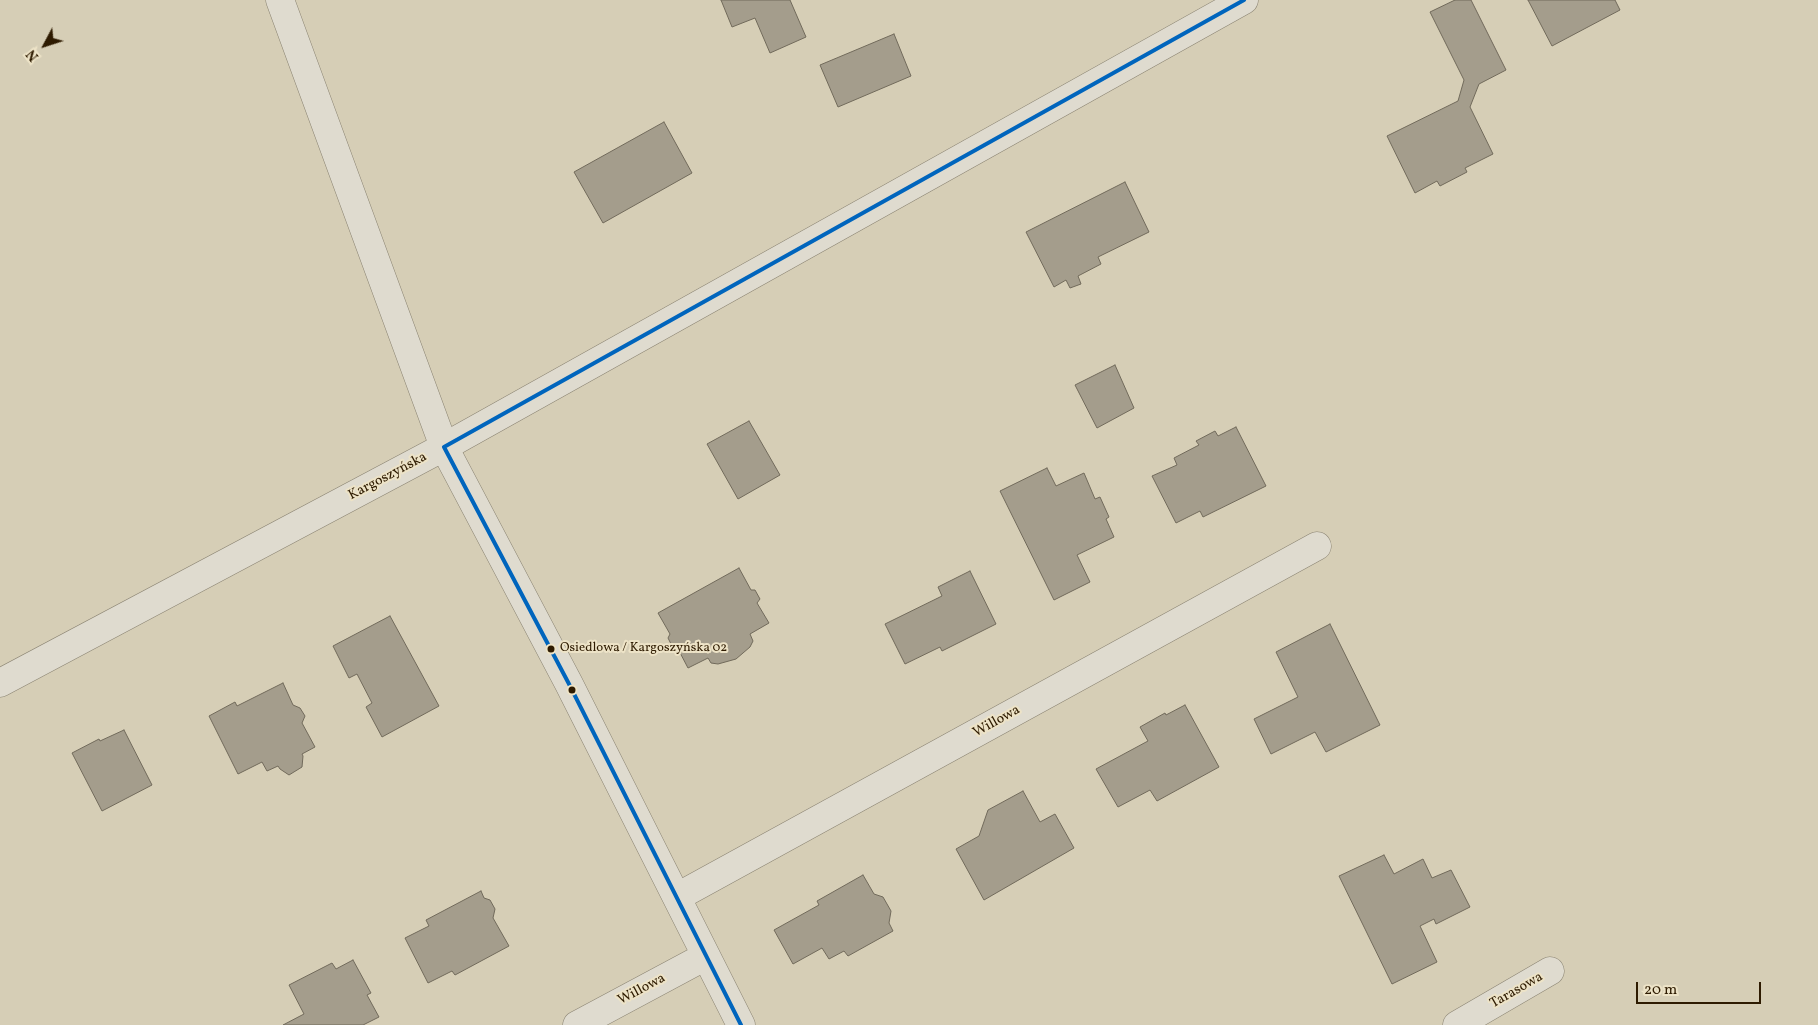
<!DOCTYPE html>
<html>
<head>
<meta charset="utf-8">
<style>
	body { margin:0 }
	#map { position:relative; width:1818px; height:1025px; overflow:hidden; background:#d6ceb6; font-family:Vollkorn,serif }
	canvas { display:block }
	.north { position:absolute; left:20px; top:20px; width:50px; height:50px; -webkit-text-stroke:4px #ede3c7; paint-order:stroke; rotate:230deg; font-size:14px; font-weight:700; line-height:20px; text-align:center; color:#2e1b01 }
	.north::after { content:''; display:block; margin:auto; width:18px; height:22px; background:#2e1b01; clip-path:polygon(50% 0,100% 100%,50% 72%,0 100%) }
	.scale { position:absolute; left:1636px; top:982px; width:125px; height:22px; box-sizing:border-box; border:2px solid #2e1b01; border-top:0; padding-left:6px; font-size:15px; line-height:18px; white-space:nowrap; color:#2e1b01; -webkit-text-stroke:4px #ede3c7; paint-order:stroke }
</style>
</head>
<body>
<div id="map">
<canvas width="1818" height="1025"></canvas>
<div class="north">N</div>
<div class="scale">20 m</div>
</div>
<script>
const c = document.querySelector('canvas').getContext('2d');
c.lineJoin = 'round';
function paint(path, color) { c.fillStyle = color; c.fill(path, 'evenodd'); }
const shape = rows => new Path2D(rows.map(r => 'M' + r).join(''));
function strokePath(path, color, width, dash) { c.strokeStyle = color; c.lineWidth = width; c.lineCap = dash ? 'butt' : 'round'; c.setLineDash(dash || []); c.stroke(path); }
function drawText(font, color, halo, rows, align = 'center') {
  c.font = font + ' Vollkorn,serif'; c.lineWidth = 4; c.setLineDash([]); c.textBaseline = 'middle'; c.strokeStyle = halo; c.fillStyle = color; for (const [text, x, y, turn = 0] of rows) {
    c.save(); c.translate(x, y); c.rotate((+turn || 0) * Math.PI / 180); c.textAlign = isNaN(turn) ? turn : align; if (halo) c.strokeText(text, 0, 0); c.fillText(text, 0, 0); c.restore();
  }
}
const building = shape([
	[721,0,790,0,806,37,770,53,755,18,732,27,721,0],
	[1455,0,1471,0,1506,70,1479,84,1470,107,1493,154,1465,168,1467,172,1440,186,1437,181,1415,193,1387,136,1458,101,1464,80,1430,12,1455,0],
	[1528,0,1615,0,1620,10,1552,46,1528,0],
	[894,34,911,76,838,107,820,65,894,34],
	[664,122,692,173,603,223,574,172,664,122],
	[1125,182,1149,232,1098,257,1101,264,1078,276,1081,284,1070,288,1066,280,1054,287,1026,232,1125,182],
	[1115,365,1134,408,1097,428,1075,385,1115,365],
	[749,421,780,475,738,499,707,444,749,421],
	[1236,427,1266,486,1203,517,1200,511,1176,523,1152,476,1177,465,1174,458,1199,445,1196,441,1215,431,1218,436,1236,427],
	[1047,468,1056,486,1084,473,1095,499,1100,497,1109,517,1106,519,1114,537,1077,555,1090,582,1054,600,1000,491,1047,468],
	[739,568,751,590,755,590,760,599,757,603,769,623,750,634,753,641,750,647,736,659,718,664,711,663,708,658,688,668,677,647,672,646,668,638,670,634,658,613,739,568],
	[970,571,996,624,942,651,940,647,905,664,885,624,942,596,938,587,970,571],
	[390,616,439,706,382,737,366,707,372,703,357,674,349,678,333,646,390,616],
	[1330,624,1380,725,1326,752,1315,732,1271,754,1254,719,1298,697,1276,652,1330,624],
	[283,683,293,705,300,708,305,716,302,723,315,747,302,754,303,756,302,767,289,775,280,769,278,766,267,771,262,762,238,774,209,716,235,702,237,706,283,683],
	[1185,705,1219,767,1157,801,1150,790,1118,807,1096,769,1148,741,1140,727,1165,713,1166,715,1185,705],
	[124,730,152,785,102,811,72,753,99,739,100,741,124,730],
	[1023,791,1040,822,1055,814,1074,848,984,900,956,849,979,836,988,810,1023,791],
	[1384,855,1394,874,1423,859,1432,878,1451,870,1470,907,1436,924,1434,919,1420,926,1437,962,1392,984,1339,876,1384,855],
	[863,875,874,894,883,897,891,911,889,923,893,931,848,956,844,951,829,959,822,948,793,964,774,930,819,905,817,901,863,875],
	[481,891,484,898,490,900,495,909,493,918,509,946,455,975,452,971,428,983,405,938,429,926,426,920,481,891],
	[353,960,371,993,367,995,379,1017,363,1025,283,1025,304,1014,289,985,332,963,336,969,353,960]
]);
const minor = shape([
	[280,0,444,447,569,684,741,1025],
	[0,683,444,447,1244,0],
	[677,897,1317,546],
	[577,1025,706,956],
	[1457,1025,1550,971]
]);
const bus1 = shape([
	[444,447,1244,0],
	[444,447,569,684,741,1025]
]);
const markers = [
	[551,649,4.5,"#2e1b01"],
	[572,690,4.5,"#2e1b01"]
];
const busNames = [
	["Osiedlowa / Kargoszyńska 02",560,649]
];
const streetNames = [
	["Kargoszyńska",388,477,-28],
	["Willowa",997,722,-29],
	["Willowa",642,990,-28],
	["Tarasowa",1517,991,-30]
];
paint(building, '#a49d8c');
strokePath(building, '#716a5b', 1);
strokePath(minor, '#8a8372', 29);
strokePath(minor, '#dfdbcf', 28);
strokePath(bus1, '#0065bd', 4);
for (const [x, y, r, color] of markers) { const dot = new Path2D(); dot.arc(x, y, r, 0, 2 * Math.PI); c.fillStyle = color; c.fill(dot); strokePath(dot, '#ede3c7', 2); }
drawText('13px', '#2e1b01', '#ede3c7', busNames, 'left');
drawText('14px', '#2e1b01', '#ede3c7', streetNames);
</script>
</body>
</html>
